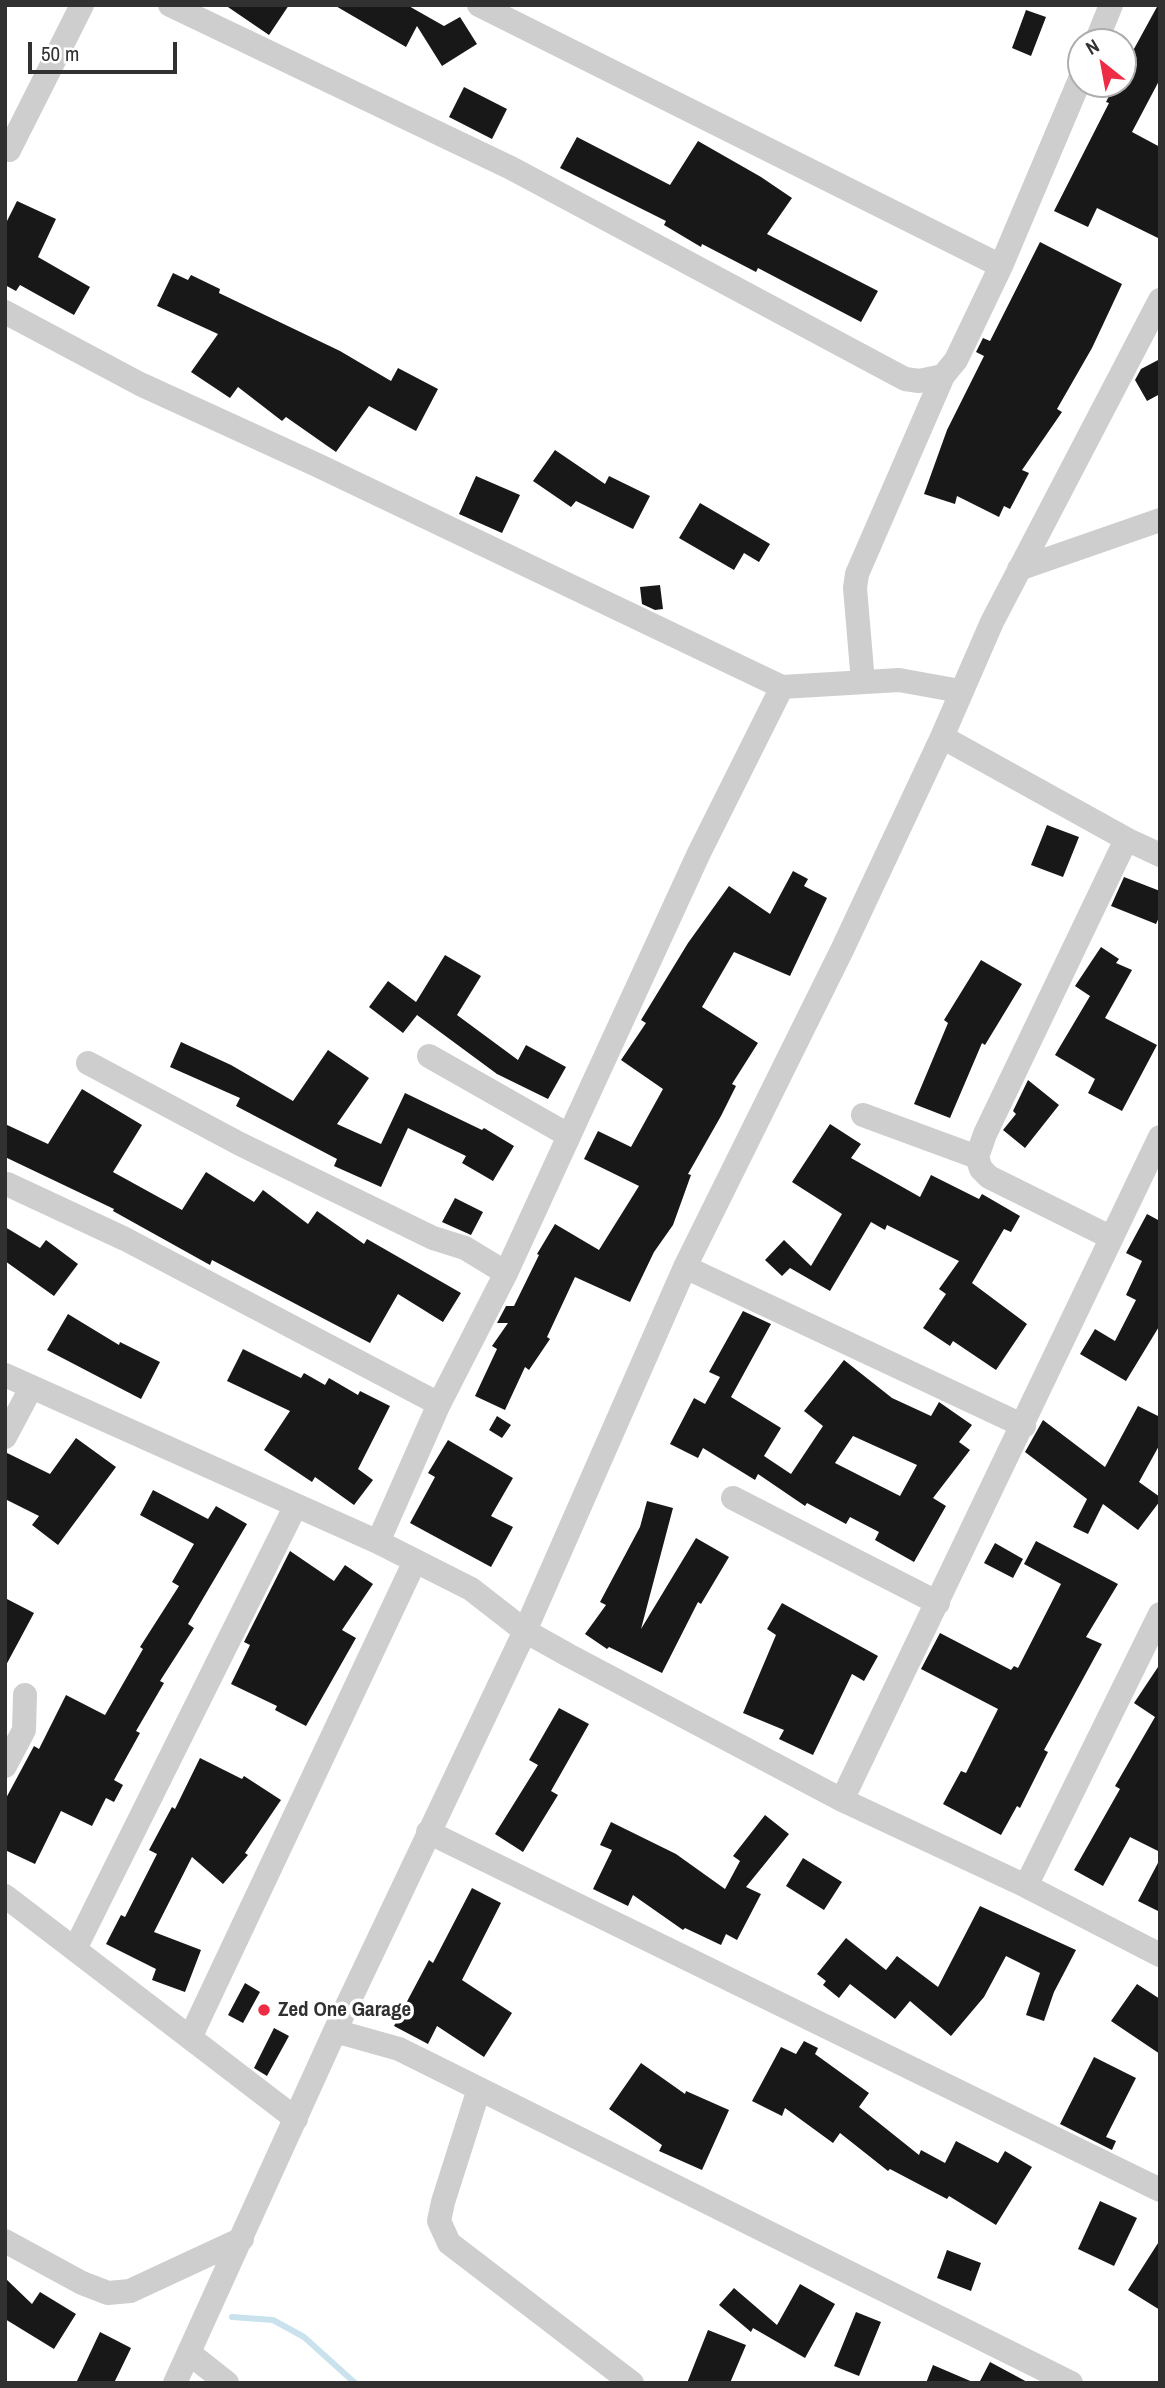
<!DOCTYPE html>
<html>
<head>
<meta charset="utf-8">
<style>
	body { margin:0 }
	#map { position:relative; width:1165px; height:2388px; overflow:hidden; background:#fff; font-family:"Archivo Narrow",sans-serif }
	canvas { display:block }
	.frame { position:absolute; inset:0; border:7px solid #313131; pointer-events:none }
	.north { position:absolute; left:1067px; top:28px; width:70px; height:70px; box-sizing:border-box; background:#fff; border:2px solid #adadad; border-radius:50%; rotate:329deg; font-size:19px; font-weight:700; line-height:28px; text-align:center; color:#313131 }
	.north::after { content:''; display:block; margin:auto; width:24px; height:32px; background:#ee2c44; clip-path:polygon(50% 0,100% 100%,50% 72%,0 100%) }
	.scale { position:absolute; left:28px; top:42px; width:149px; height:32px; box-sizing:border-box; border:4px solid #313131; border-top:0; padding-left:9px; font-size:21px; line-height:24px; white-space:nowrap; color:#313131; -webkit-text-stroke:5px #fff; paint-order:stroke }
</style>
</head>
<body>
<div id="map">
<canvas width="1165" height="2388"></canvas>
<div class="frame"></div>
<div class="north">N</div>
<div class="scale">50 m</div>
</div>
<script>
const c = document.querySelector('canvas').getContext('2d');
c.lineJoin = 'round';
const shape = rows => new Path2D(rows.map(r => 'M' + r).join(''));
function strokePath(path, color, width, dash) { c.strokeStyle = color; c.lineWidth = width; c.lineCap = dash ? 'butt' : 'round'; c.setLineDash(dash || []); c.stroke(path); }
function paint(path, color) { c.fillStyle = color; c.fill(path, 'evenodd'); }
function drawText(font, color, halo, rows, align = 'center') {
  c.font = font + ' "Archivo Narrow",sans-serif'; c.lineWidth = 7; c.setLineDash([]); c.textBaseline = 'middle'; c.strokeStyle = halo; c.fillStyle = color; for (const [text, x, y, turn = 0] of rows) {
    c.save(); c.translate(x, y); c.rotate((+turn || 0) * Math.PI / 180); c.textAlign = isNaN(turn) ? turn : align; if (halo) c.strokeText(text, 0, 0); c.fillText(text, 0, 0); c.restore();
  }
}
const stream = shape([
	[232,2317,273,2320,304,2337,355,2383]
]);
const building = shape([
	[225,5,289,5,269,35],
	[334,5,407,5,444,26,460,17,477,44,442,66,417,26,406,47],
	[1158,5,1160,79,1132,132,1160,147,1160,239,1097,208,1088,227,1054,211,1109,103,1106,102,1115,84,1123,84,1123,69],
	[1026,10,1046,17,1031,56,1012,48],
	[464,87,507,109,492,139,449,117],
	[577,137,670,185,698,141,761,177,792,198,767,234,878,291,861,322,758,268,756,272,702,244,701,247,664,225,666,221,560,168],
	[17,201,56,219,38,257,90,287,74,315,20,285,16,291,5,285,5,225],
	[1040,242,1122,284,1092,348,1057,409,1062,412,1022,470,1029,473,1010,509,1004,506,999,517,957,496,955,504,924,494,947,430,984,356,976,352,983,338,990,341],
	[173,273,188,280,191,275,220,289,219,293,340,351,391,381,398,368,438,389,416,431,369,406,336,452,286,417,282,421,238,387,230,398,191,372,218,334,157,306],
	[1160,359,1160,394,1147,401,1135,380,1141,369],
	[555,450,605,484,609,476,650,496,633,529,576,501,571,507,533,481],
	[476,476,520,495,502,533,459,514],
	[700,503,770,544,759,562,744,553,734,570,679,538],
	[660,585,663,609,655,610,642,604,640,587],
	[1047,825,1079,837,1063,877,1031,865],
	[793,871,808,879,804,886,827,898,790,976,734,952,702,1007,758,1043,732,1084,736,1086,721,1116,688,1174,691,1175,673,1225,654,1252,630,1302,575,1277,547,1337,550,1339,529,1370,525,1367,505,1410,475,1396,497,1349,492,1346,508,1323,497,1323,506,1306,514,1306,539,1255,537,1254,555,1224,599,1250,639,1186,584,1159,598,1131,631,1147,663,1089,621,1060,646,1023,641,1020,688,943,729,886,770,914],
	[1124,877,1160,891,1160,915,1156,924,1111,906],
	[1101,947,1119,959,1116,963,1132,970,1105,1018,1157,1045,1122,1111,1088,1093,1095,1079,1055,1055,1090,996,1075,986],
	[445,955,481,976,457,1015,518,1060,526,1045,566,1067,548,1099,497,1074,417,1015,403,1033,369,1007,388,981,416,1002],
	[981,960,1022,984,985,1045,982,1043,950,1118,914,1104,948,1023,944,1020],
	[181,1042,231,1065,293,1101,328,1050,369,1078,337,1124,381,1144,405,1093,482,1130,484,1128,514,1146,493,1181,462,1163,466,1156,408,1128,381,1187,334,1166,337,1159,236,1106,240,1098,170,1067],
	[1028,1080,1059,1105,1025,1148,1003,1130,1016,1114,1013,1111],
	[82,1089,142,1125,113,1172,182,1210,206,1172,254,1202,263,1190,308,1224,317,1211,364,1244,367,1239,461,1293,443,1322,398,1294,370,1343,212,1260,210,1265,113,1211,114,1209,5,1157,5,1124,48,1144],
	[830,1124,861,1144,851,1158,920,1197,931,1175,979,1199,982,1194,1020,1216,1011,1232,1004,1229,972,1283,1027,1324,996,1370,953,1341,950,1346,923,1328,946,1294,939,1289,959,1261,887,1225,885,1230,871,1222,830,1291,790,1268,782,1276,765,1260,784,1240,811,1266,842,1214,792,1182],
	[455,1198,483,1212,471,1235,442,1222],
	[1147,1214,1160,1221,1160,1325,1126,1381,1080,1354,1095,1329,1115,1341,1136,1300,1126,1295,1142,1261,1126,1253],
	[5,1227,40,1248,46,1240,78,1264,54,1296,5,1261],
	[743,1311,771,1324,731,1397,781,1428,764,1456,791,1474,823,1426,804,1411,844,1360,892,1398,931,1416,939,1402,972,1425,959,1442,970,1450,933,1498,946,1506,914,1562,875,1540,879,1532,850,1517,846,1524,807,1503,805,1506,758,1474,755,1480,703,1448,698,1458,670,1444,694,1398,705,1404,720,1377,709,1372],
	[853,1436,917,1465,900,1496,835,1463],
	[68,1314,119,1345,120,1342,160,1362,141,1399,47,1350],
	[243,1349,301,1378,304,1373,325,1385,329,1378,358,1395,360,1391,390,1406,358,1469,373,1480,354,1505,315,1477,312,1482,264,1450,290,1411,227,1381],
	[1138,1406,1160,1417,1160,1444,1139,1482,1160,1497,1160,1501,1138,1530,1103,1504,1088,1534,1073,1527,1087,1499,1025,1452,1043,1420,1105,1467],
	[497,1416,511,1425,502,1438,489,1430],
	[76,1438,116,1467,58,1545,32,1525,39,1516,5,1499,5,1452,50,1474],
	[448,1440,513,1478,491,1516,513,1527,491,1567,410,1523,435,1477,428,1473],
	[153,1490,208,1519,216,1506,247,1524,188,1624,194,1628,160,1681,164,1683,136,1731,140,1733,114,1780,123,1785,114,1802,106,1798,92,1826,61,1811,35,1864,5,1850,5,1800,34,1746,39,1749,66,1695,105,1715,143,1649,140,1647,179,1586,172,1582,194,1544,140,1515],
	[647,1501,673,1508,641,1629,696,1538,729,1557,701,1604,698,1602,662,1673,609,1647,607,1649,585,1634,606,1605,600,1602,640,1527],
	[1036,1541,1118,1584,1086,1637,1102,1644,1044,1750,1048,1752,1020,1808,1017,1806,1001,1835,943,1804,961,1771,966,1773,998,1709,921,1669,940,1633,1011,1670,1014,1666,1018,1668,1061,1584,1024,1564],
	[995,1543,1023,1559,1013,1578,984,1563],
	[290,1551,334,1581,345,1565,373,1584,342,1630,356,1638,306,1726,275,1710,277,1706,231,1684,250,1645,244,1642],
	[5,1598,34,1613,5,1667],
	[782,1603,878,1656,864,1681,852,1674,813,1755,779,1739,784,1730,743,1713,776,1635,767,1629],
	[1160,1664,1160,1852,1130,1837,1103,1886,1074,1870,1120,1789,1115,1786,1155,1717,1134,1703],
	[559,1708,589,1724,551,1791,558,1795,523,1852,495,1834,538,1765,529,1760],
	[200,1758,242,1779,244,1776,281,1800,245,1853,248,1855,223,1884,192,1857,154,1932,201,1950,185,1992,152,1980,156,1969,106,1944,121,1915,125,1917,157,1854,149,1850,172,1807,175,1809],
	[765,1815,789,1834,746,1887,761,1894,737,1940,726,1934,721,1945,685,1928,683,1930,633,1895,628,1906,593,1889,612,1850,600,1845,611,1822,676,1854,725,1889,740,1861,733,1856],
	[803,1858,842,1882,824,1910,786,1886],
	[1160,1859,1160,1912,1138,1901],
	[472,1888,501,1903,462,1980,512,2013,484,2057,437,2026,428,2044,394,2026,429,1960,433,1963],
	[980,1906,1076,1950,1054,1992,1044,2021,1026,2015,1040,1973,1006,1956,984,1997,951,2036,910,2001,895,2019,850,1984,839,1998,823,1985,826,1981,817,1974,846,1938,886,1970,897,1956,938,1987],
	[245,1983,260,1992,243,2023,228,2015],
	[1137,1984,1160,1999,1160,2054,1111,2021],
	[274,2028,289,2036,267,2076,254,2068],
	[804,2041,818,2048,815,2054,869,2093,859,2107,919,2155,921,2150,945,2163,956,2141,998,2163,1005,2151,1032,2167,996,2225,949,2196,947,2199,890,2169,888,2171,840,2133,833,2143,785,2108,782,2116,752,2101,781,2047,796,2054],
	[1094,2057,1136,2078,1106,2137,1116,2141,1112,2150,1060,2124],
	[641,2063,685,2094,686,2091,729,2110,702,2170,659,2151,662,2145,609,2109],
	[1100,2201,1137,2218,1114,2266,1078,2249],
	[1160,2240,1160,2310,1128,2290],
	[947,2250,981,2263,971,2291,937,2278],
	[5,2278,32,2304,40,2292,76,2314,54,2349,5,2319],
	[800,2284,835,2304,805,2358,753,2328,751,2332,719,2305,734,2288,777,2325],
	[856,2312,881,2322,859,2376,834,2366],
	[708,2330,746,2345,730,2383,687,2383],
	[100,2332,131,2348,114,2383,76,2383],
	[990,2362,1029,2383,979,2383],
	[933,2365,975,2383,926,2383]
]);
const minor = shape([
	[170,5,511,168,905,379,919,381,943,376,956,360,1001,266,1081,77],
	[479,5,1001,266],
	[1096,42,1111,5],
	[9,150,82,5],
	[5,312,140,384,317,465,782,687,899,680,960,691],
	[1019,569,1160,520],
	[863,682,855,588,857,574,943,376],
	[782,687,699,853,506,1273,439,1404,378,1542,471,1589,525,1631,568,1655,842,1800,1026,1886,1160,1955],
	[942,737,1128,840],
	[429,1056,568,1135],
	[88,1063,240,1144,433,1238,465,1248,506,1273],
	[863,1115,977,1157],
	[7,1184,125,1239,439,1404],
	[1110,1237,989,1177,981,1169,977,1157,985,1134,1122,848,1128,840,1160,855],
	[685,1267,1024,1426],
	[5,1375,378,1542],
	[5,1437,31,1388],
	[733,1498,938,1603],
	[5,1766,24,1730,25,1695],
	[842,1800,1160,1137],
	[428,1832,1160,2190],
	[1026,1886,1160,1614],
	[5,1896,296,2119],
	[76,1947,295,1507],
	[335,2031,399,2049,1071,2383],
	[190,2038,415,1561],
	[479,2089,443,2202,439,2221,449,2243,632,2383],
	[5,2241,82,2283,108,2293,130,2291,242,2239],
	[189,2353,227,2383],
	[175,2383,335,2031,525,1631,685,1267,842,950,942,737,992,622,1160,300]
]);
const markers = [
	[264,2010,7,"#ee2c44"]
];
const poiNames = [
	["Zed One Garage",278,2010]
];
strokePath(stream, '#cae2ee', 6);
paint(building, '#181818');
strokePath(minor, '#cecece', 24);
for (const [x, y, r, color] of markers) { const dot = new Path2D(); dot.arc(x, y, r, 0, 2 * Math.PI); c.fillStyle = color; c.fill(dot); strokePath(dot, '#fff', 2.5); }
drawText('bold 21px', '#313131', '#fff', poiNames, 'left');
</script>
</body>
</html>
